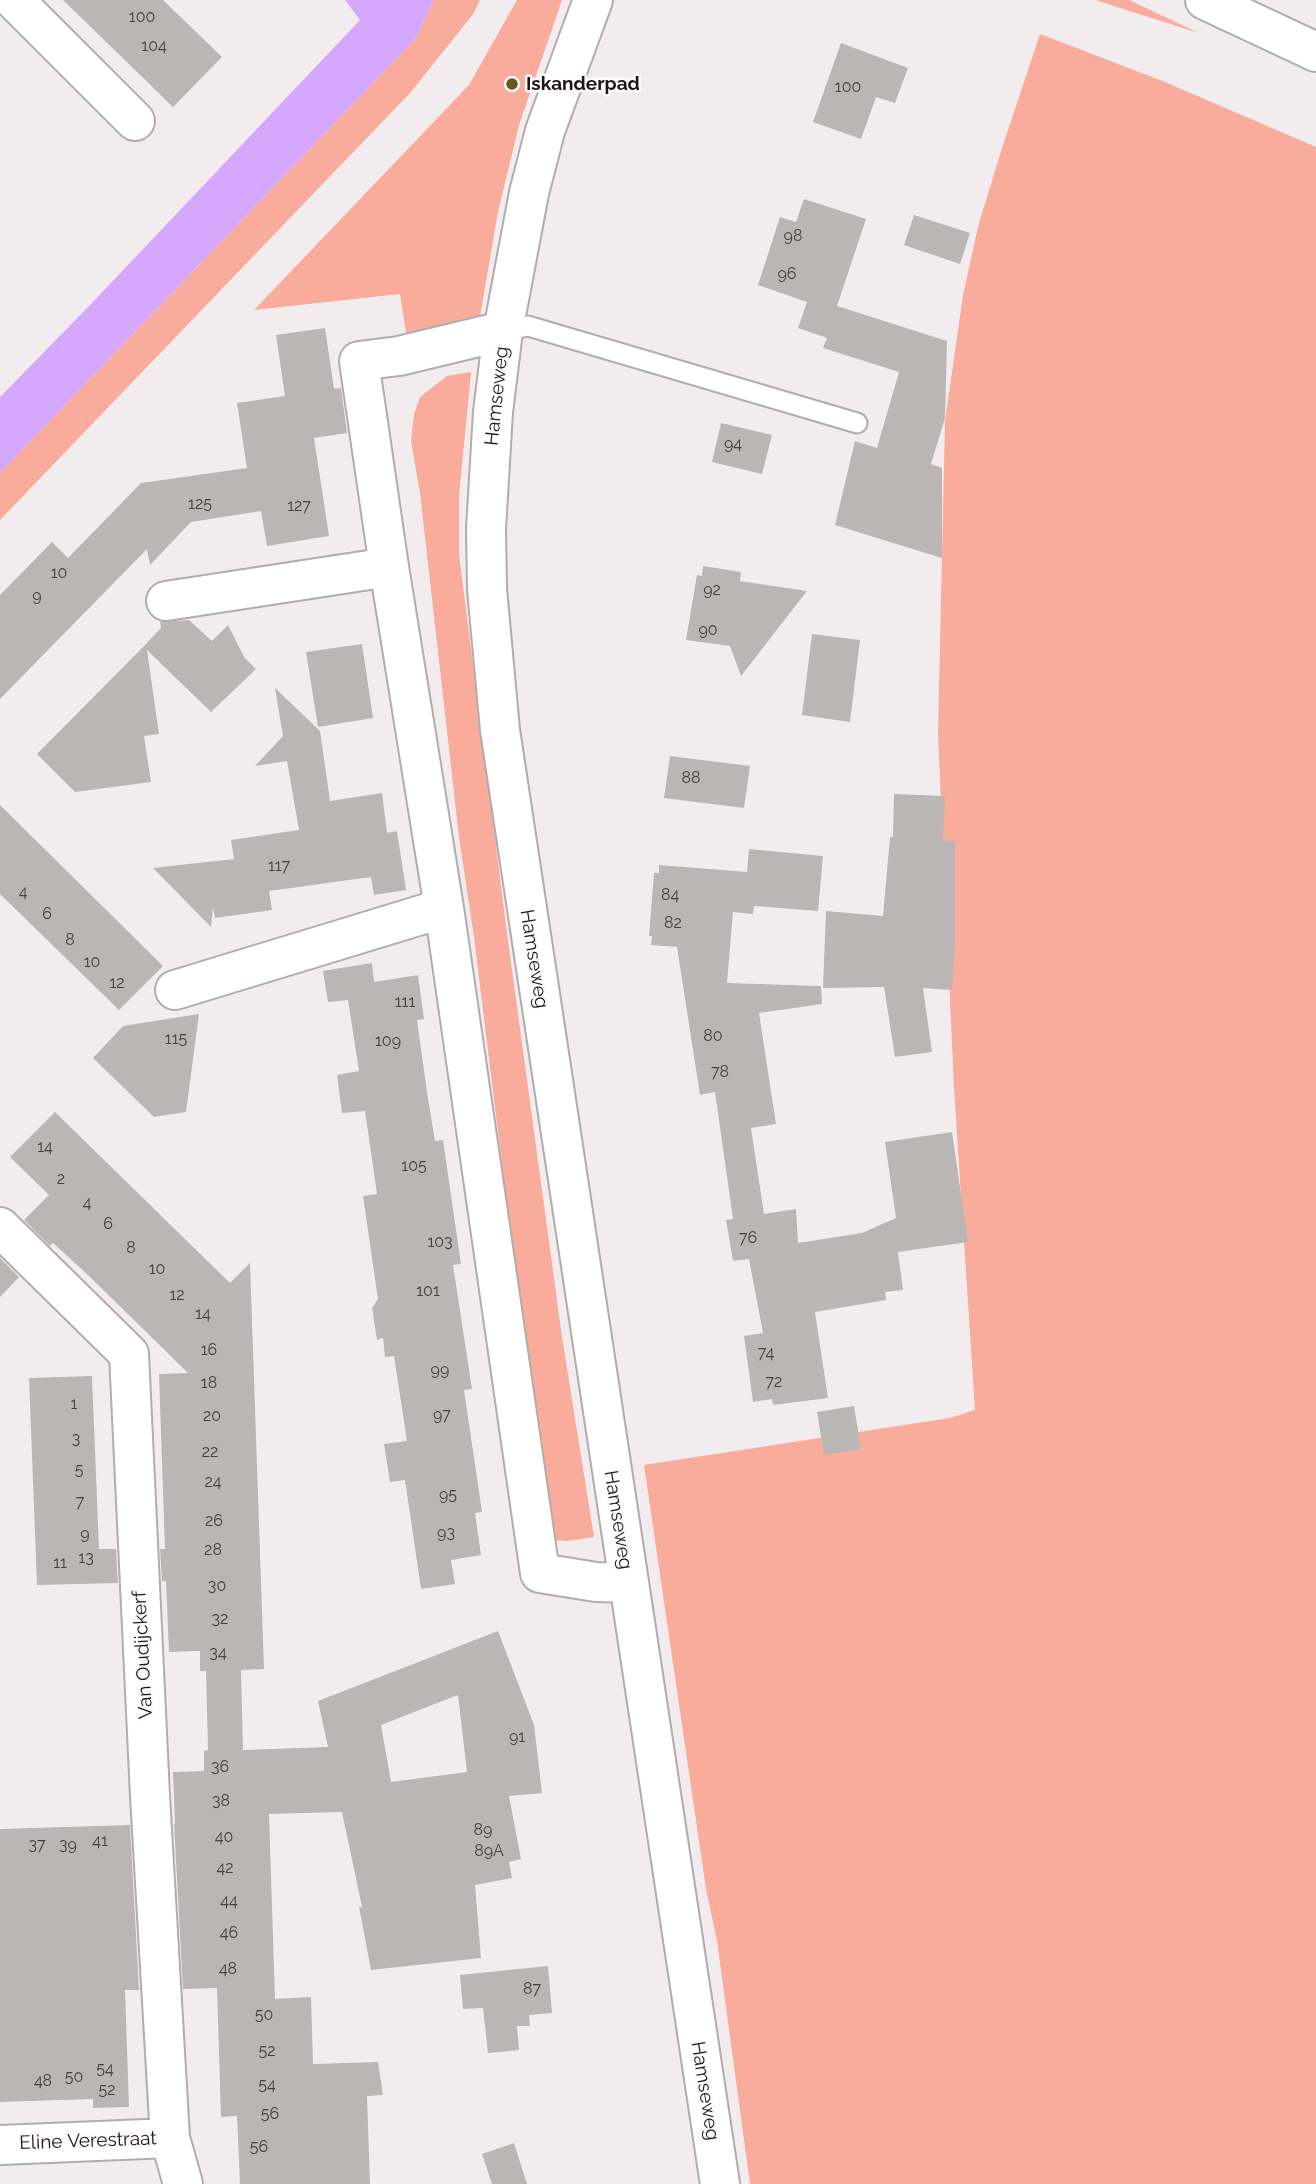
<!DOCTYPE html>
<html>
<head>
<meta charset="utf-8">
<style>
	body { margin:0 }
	canvas { display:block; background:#f2ecef }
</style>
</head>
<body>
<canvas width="1316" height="2184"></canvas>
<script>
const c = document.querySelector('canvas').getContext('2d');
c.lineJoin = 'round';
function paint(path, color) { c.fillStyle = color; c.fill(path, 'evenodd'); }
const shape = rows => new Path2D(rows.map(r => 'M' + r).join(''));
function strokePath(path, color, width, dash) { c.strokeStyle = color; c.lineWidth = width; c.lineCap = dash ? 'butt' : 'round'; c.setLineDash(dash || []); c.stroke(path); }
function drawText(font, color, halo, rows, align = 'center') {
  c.font = font + ' Raleway,sans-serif'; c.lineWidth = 5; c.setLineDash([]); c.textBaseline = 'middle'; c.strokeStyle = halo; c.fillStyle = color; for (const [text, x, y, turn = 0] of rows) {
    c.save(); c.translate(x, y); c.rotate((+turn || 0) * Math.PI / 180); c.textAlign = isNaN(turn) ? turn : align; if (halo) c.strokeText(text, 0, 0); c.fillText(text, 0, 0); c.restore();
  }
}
const green = shape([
	[434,0,480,0,474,13,410,93,0,520,0,473,416,38],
	[517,0,562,0,519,125,498,212,478,328,407,339,400,294,254,310,469,85],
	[1096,0,1129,0,1199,33,1120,8],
	[1040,34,1165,82,1316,147,1316,2184,750,2184,717,1941,706,1889,644,1465,950,1418,975,1410,954,1088,938,734,945,421,963,295,979,223,1003,145],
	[471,372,459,496,459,554,507,933,562,1337,594,1537,568,1541,547,1540,542,1510,506,1197,474,937,459,837,420,493,411,441,414,414,420,397,447,376]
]);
const water = shape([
	[345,0,434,0,416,38,0,473,0,397,92,303,360,20]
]);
const building = shape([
	[63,0,163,0,222,57,173,107],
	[841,43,908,68,895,103,876,97,861,139,813,122],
	[804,199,866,219,837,306,947,341,945,418,931,464,942,468,942,558,835,525,855,441,877,448,899,372,823,348,827,338,798,328,807,302,758,285,780,217,796,222],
	[914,215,970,233,960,264,904,245],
	[325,328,334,389,341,388,347,433,314,438,329,536,267,546,261,511,191,522,150,565,147,549,0,699,0,595,52,542,68,558,141,483,247,468,237,403,285,396,276,335],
	[721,423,772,435,762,474,712,462],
	[703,566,741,572,740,581,807,591,741,676,730,646,686,640,697,575,702,576],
	[189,620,212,641,228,625,244,657,256,669,211,712,147,650,159,734,144,736,151,782,75,792,37,754,144,646,161,628,160,622],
	[812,634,860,640,850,722,802,715],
	[362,644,373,718,318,727,306,652],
	[275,688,320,731,330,801,382,793,387,833,397,831,406,890,374,895,371,877,269,891,272,910,215,918,213,907,211,927,153,868,234,859,231,840,299,830,287,761,255,766,283,736],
	[670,756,750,766,744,808,664,798],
	[894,794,945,796,943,840,955,841,955,940,952,990,923,988,932,1052,895,1057,884,987,823,988,826,911,883,916,890,837,893,837],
	[0,805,163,966,119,1010,0,894],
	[749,849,823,856,818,911,754,906,753,914,733,912,727,983,821,986,822,1004,759,1013,776,1124,751,1128,764,1214,796,1209,798,1243,862,1233,896,1218,885,1142,952,1132,968,1242,898,1252,903,1290,885,1292,886,1300,815,1312,828,1398,773,1405,772,1399,753,1402,744,1336,763,1333,749,1259,733,1261,726,1220,733,1219,715,1092,700,1095,677,947,651,945,652,936,649,936,654,873,659,873,659,865,747,872],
	[372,963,374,982,418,975,424,1019,417,1020,428,1099,435,1141,443,1140,461,1264,453,1265,472,1389,464,1390,482,1512,475,1513,481,1555,451,1560,455,1584,421,1589,405,1480,390,1482,384,1444,407,1441,394,1356,385,1357,383,1338,377,1340,372,1308,378,1299,363,1196,377,1194,365,1111,342,1113,337,1075,359,1071,348,1000,328,1002,323,971],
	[199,1014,186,1112,154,1117,93,1058,123,1026],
	[55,1112,230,1283,250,1263,264,1669,241,1670,243,1750,328,1747,318,1701,498,1631,534,1725,542,1793,509,1796,521,1859,509,1862,512,1878,475,1885,481,1958,371,1970,359,1907,362,1907,342,1812,269,1814,275,1999,311,1997,313,2064,378,2062,383,2095,367,2096,370,2184,240,2184,237,2116,221,2117,217,1988,183,1989,174,1824,175,1824,173,1772,204,1771,204,1751,208,1750,206,1671,200,1671,200,1651,169,1652,166,1581,162,1581,160,1549,165,1549,159,1374,188,1373,88,1275,53,1243,50,1246,24,1220,49,1195,10,1157],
	[458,1695,467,1772,391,1782,381,1725],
	[0,1258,19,1277,0,1297],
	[92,1376,99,1549,116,1549,118,1583,37,1585,29,1378],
	[854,1406,861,1449,824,1455,817,1412],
	[130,1825,139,1990,125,1990,129,2107,93,2108,93,2099,0,2102,0,1829],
	[548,1966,552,2013,529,2015,530,2026,517,2026,519,2050,488,2053,483,2008,463,2009,460,1975],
	[514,2143,527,2184,492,2184,482,2154]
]);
const service = shape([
	[503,331,528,326,857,423]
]);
const minor = shape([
	[14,0,135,121],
	[503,331,399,356,359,361,389,567,444,908,540,1573,596,1582,628,1583],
	[166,601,389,567],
	[175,990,444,908],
	[0,1227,129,1354,150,1796,170,2138,183,2184],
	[0,2145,170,2138]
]);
const tertiary = shape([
	[593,0,545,131,529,193,503,331,493,412,486,529,487,589,500,730,720,2184]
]);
const secondary = shape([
	[1205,0,1316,52]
]);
const markers = [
	[512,84,7,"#655724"]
];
const numberNames = [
	["100",142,17],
	["104",154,46],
	["100",848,87],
	["98",793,236],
	["96",787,274],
	["94",733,444],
	["125",200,504],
	["127",299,506],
	["10",59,573],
	["92",712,590],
	["9",37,596],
	["90",708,630],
	["88",691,778],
	["117",279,866],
	["4",23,892],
	["84",670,895],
	["6",47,914],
	["82",673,923],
	["8",70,940],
	["10",92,962],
	["12",117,983],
	["111",405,1002],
	["80",713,1036],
	["115",176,1039],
	["109",388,1041],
	["78",720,1072],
	["14",45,1147],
	["105",414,1166],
	["2",61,1179],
	["4",87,1203],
	["6",108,1224],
	["76",748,1238],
	["103",440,1242],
	["8",131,1248],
	["10",157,1269],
	["101",428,1291],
	["12",177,1295],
	["14",203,1314],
	["16",209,1350],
	["74",766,1353],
	["99",440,1370],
	["72",774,1382],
	["18",209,1383],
	["1",74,1404],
	["97",442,1415],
	["20",212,1416],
	["3",76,1439],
	["22",210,1452],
	["5",79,1470],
	["24",213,1482],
	["95",448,1495],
	["7",80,1502],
	["26",214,1521],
	["93",446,1533],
	["9",85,1534],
	["28",213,1550],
	["13",86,1558],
	["11",60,1563],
	["30",217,1586],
	["32",220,1619],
	["34",218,1653],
	["91",517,1737],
	["36",220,1767],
	["38",221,1801],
	["89",483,1830],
	["40",224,1837],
	["41",100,1841],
	["37",37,1845],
	["39",68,1845],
	["89A",489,1851],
	["42",225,1868],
	["44",229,1901],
	["46",229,1933],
	["48",228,1969],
	["87",532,1989],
	["50",264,2015],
	["52",267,2051],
	["54",105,2069],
	["50",74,2077],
	["48",43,2081],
	["54",267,2085],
	["52",107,2090],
	["56",270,2114],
	["56",259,2147]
];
const poiNames = [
	["Iskanderpad",526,84]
];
const streetNames = [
	["Hamseweg",497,396,-84],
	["Hamseweg",534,959,81],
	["Hamseweg",618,1520,81],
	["Van Oudijckerf",143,1655,-93],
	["Hamseweg",705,2091,81],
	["Eline Verestraat",88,2141,-2]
];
paint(green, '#f9ab9c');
paint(water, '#d5a8fd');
paint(building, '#bbb6b6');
strokePath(service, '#b1acae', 23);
strokePath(minor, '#b1acae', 42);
strokePath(tertiary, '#b1acae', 42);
strokePath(secondary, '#b1acae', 42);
strokePath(service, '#fff', 19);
strokePath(minor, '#fff', 38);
strokePath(tertiary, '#fff', 38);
strokePath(secondary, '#fff', 38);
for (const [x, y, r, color] of markers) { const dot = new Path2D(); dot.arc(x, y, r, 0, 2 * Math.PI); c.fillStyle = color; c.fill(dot); strokePath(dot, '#fffafc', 2.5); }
drawText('16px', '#424040', null, numberNames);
drawText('bold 19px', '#191818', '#fffafc', poiNames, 'left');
drawText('19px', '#191818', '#fffafc', streetNames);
</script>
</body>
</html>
